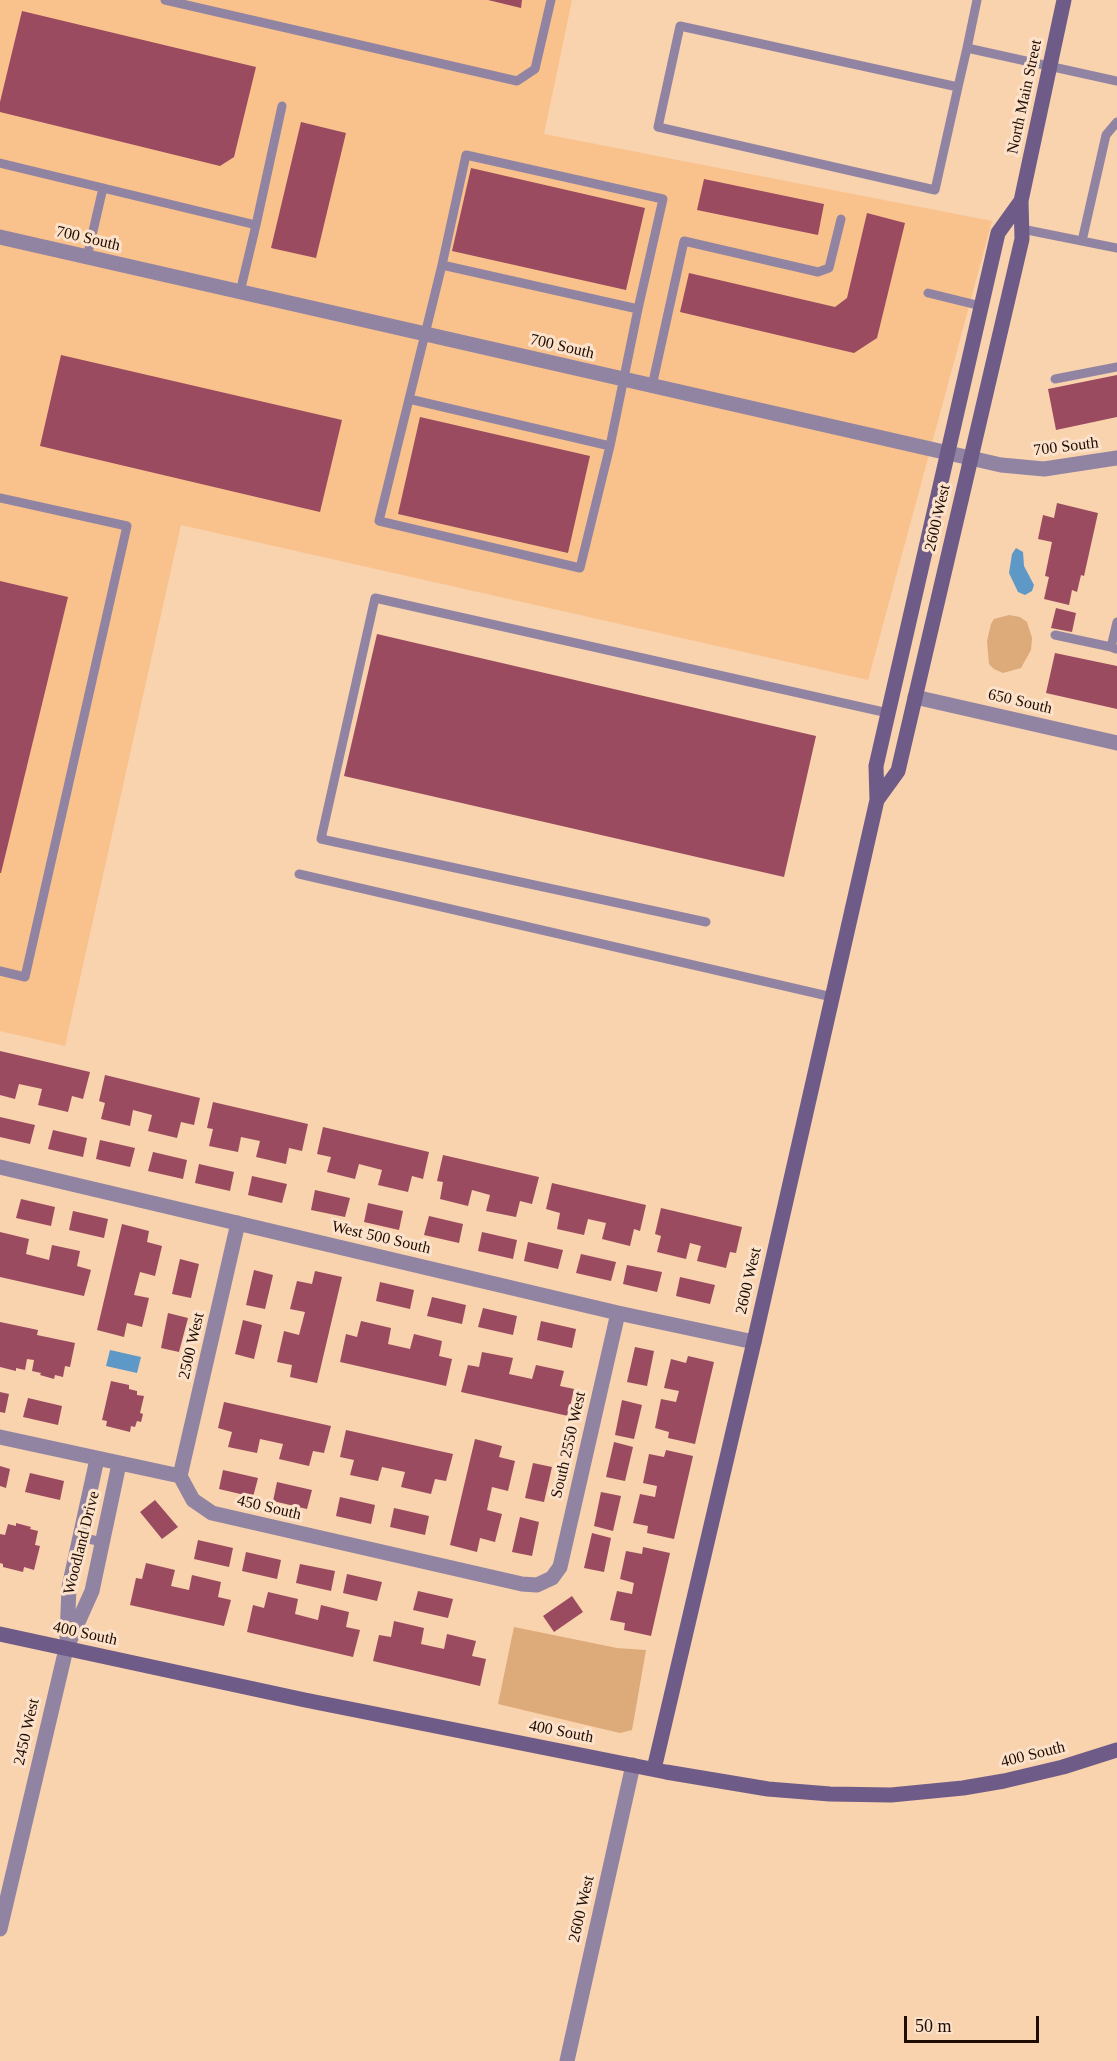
<!DOCTYPE html>
<html>
<head>
<meta charset="utf-8">
<style>
	body { margin:0 }
	#map { position:relative; width:1117px; height:2061px; overflow:hidden; background:#f9d2ae; font-family:"Times New Roman",serif }
	canvas { display:block }
	.scale { position:absolute; left:904px; top:2016px; width:135px; height:27px; box-sizing:border-box; border:3px solid #1e0c00; border-top:0; padding-left:8px; font-size:18px; line-height:21px; white-space:nowrap; color:#1e0c00; -webkit-text-stroke:4px #fce2ca; paint-order:stroke }
</style>
</head>
<body>
<div id="map">
<canvas width="1117" height="2061"></canvas>
<div class="scale">50 m</div>
</div>
<script>
const c = document.querySelector('canvas').getContext('2d');
c.lineJoin = 'round';
function paint(path, color) { c.fillStyle = color; c.fill(path, 'evenodd'); }
const shape = rows => new Path2D(rows.map(r => 'M' + r).join(''));
function strokePath(path, color, width, dash) { c.strokeStyle = color; c.lineWidth = width; c.lineCap = dash ? 'butt' : 'round'; c.setLineDash(dash || []); c.stroke(path); }
function drawText(font, color, halo, rows, align = 'center') {
  c.font = font + ' "Times New Roman",serif'; c.lineWidth = 6; c.setLineDash([]); c.textBaseline = 'middle'; c.strokeStyle = halo; c.fillStyle = color; for (const [text, x, y, turn = 0] of rows) {
    c.save(); c.translate(x, y); c.rotate((+turn || 0) * Math.PI / 180); c.textAlign = isNaN(turn) ? turn : align; if (halo) c.strokeText(text, 0, 0); c.fillText(text, 0, 0); c.restore();
  }
}
const built = shape([
	[0,0,572,0,544,134,992,221,868,680,181,525,65,1046,0,1031]
]);
const green = shape([
	[1009,615,1020,617,1027,622,1032,638,1031,650,1021,668,1003,673,994,669,989,664,987,641,991,624,994,619],
	[514,1627,617,1648,646,1650,632,1730,620,1733,498,1704]
]);
const water = shape([
	[1016,548,1023,552,1024,566,1034,585,1032,591,1025,595,1018,592,1009,573,1012,554],
	[110,1350,141,1357,137,1373,106,1366]
]);
const building = shape([
	[488,0,522,0,521,8],
	[22,11,256,67,234,157,220,166,0,112,0,102],
	[301,122,346,133,316,258,271,248],
	[471,168,645,208,626,290,452,251],
	[704,179,824,204,818,235,697,210],
	[867,213,905,223,877,338,854,353,680,312,689,273,835,307,847,298],
	[61,355,342,420,320,512,40,446],
	[1117,375,1117,417,1056,430,1048,389],
	[420,417,590,456,568,553,398,514],
	[1057,503,1098,513,1084,576,1081,575,1077,592,1072,590,1069,605,1044,599,1049,577,1045,576,1052,542,1038,539,1043,515,1054,518],
	[0,581,68,597,1,873,0,873],
	[1056,608,1076,613,1072,632,1051,628],
	[377,634,816,736,784,877,344,776],
	[1055,653,1117,666,1117,709,1046,693],
	[0,1051,90,1072,83,1099,72,1096,68,1112,38,1105,42,1089,19,1084,15,1099,0,1095],
	[105,1075,200,1098,194,1125,181,1122,177,1138,148,1131,152,1115,133,1110,130,1126,101,1119,105,1103,99,1101],
	[213,1102,308,1124,302,1151,289,1148,286,1164,256,1157,260,1141,241,1137,238,1152,209,1146,213,1129,207,1128],
	[0,1117,35,1125,30,1144,0,1137],
	[323,1127,429,1152,423,1179,412,1176,408,1192,378,1185,382,1170,359,1164,355,1179,327,1172,331,1157,317,1154],
	[53,1130,87,1138,83,1157,48,1149],
	[100,1140,135,1148,130,1167,96,1159],
	[153,1152,187,1160,183,1179,148,1171],
	[443,1155,539,1177,532,1204,520,1201,516,1217,486,1211,490,1195,472,1190,468,1206,440,1199,443,1182,437,1181],
	[199,1164,234,1172,230,1191,195,1183],
	[252,1176,287,1184,282,1203,248,1195],
	[552,1183,646,1205,640,1231,634,1229,630,1246,602,1239,606,1223,588,1219,584,1235,557,1229,560,1213,546,1209],
	[315,1190,350,1198,345,1217,311,1210],
	[21,1199,55,1207,51,1226,16,1218],
	[368,1203,403,1211,399,1230,364,1222],
	[661,1208,742,1227,736,1253,730,1252,726,1268,697,1261,701,1246,690,1243,686,1259,657,1252,661,1236,655,1234],
	[73,1211,108,1219,104,1238,69,1230],
	[429,1216,463,1224,459,1243,424,1235],
	[122,1224,149,1231,147,1242,162,1246,155,1276,140,1272,134,1295,149,1298,142,1327,127,1323,124,1337,97,1330],
	[0,1232,29,1239,26,1254,49,1260,52,1245,80,1251,77,1266,91,1270,84,1296,0,1277],
	[482,1232,517,1240,513,1259,478,1251],
	[528,1242,563,1250,558,1269,524,1261],
	[581,1254,616,1262,611,1281,576,1273],
	[180,1259,199,1264,191,1298,172,1294],
	[627,1265,662,1272,657,1292,623,1284],
	[254,1270,273,1275,265,1309,246,1305],
	[315,1271,342,1277,317,1383,290,1377,292,1365,277,1362,284,1331,299,1335,305,1312,290,1309,297,1281,312,1284],
	[680,1277,715,1285,710,1304,676,1296],
	[380,1282,414,1290,410,1309,376,1301],
	[432,1297,466,1305,462,1324,427,1316],
	[483,1308,517,1316,513,1335,478,1327],
	[168,1313,188,1318,179,1352,161,1348],
	[243,1320,262,1325,254,1359,235,1354],
	[361,1321,391,1328,388,1344,410,1349,414,1334,442,1341,439,1356,452,1359,446,1386,340,1362,346,1334,357,1337],
	[541,1321,576,1329,572,1348,537,1340],
	[0,1322,38,1330,37,1335,75,1343,70,1367,65,1366,63,1377,55,1375,54,1379,40,1375,41,1373,32,1371,34,1360,27,1359,25,1370,16,1368,16,1371,0,1367],
	[635,1347,654,1351,647,1386,627,1382],
	[482,1352,513,1358,509,1374,532,1379,536,1365,564,1371,560,1386,574,1389,568,1416,461,1392,468,1365,479,1367],
	[688,1356,714,1362,695,1444,668,1438,669,1432,655,1428,661,1399,676,1402,679,1391,664,1388,671,1359,686,1363],
	[111,1381,129,1385,129,1389,137,1391,137,1395,144,1396,140,1413,143,1414,141,1422,137,1421,135,1427,131,1426,130,1432,106,1426,107,1421,102,1420],
	[0,1392,9,1394,5,1413,0,1412],
	[28,1398,62,1406,58,1425,23,1417],
	[622,1400,642,1405,634,1439,615,1435],
	[224,1402,331,1426,324,1453,313,1451,309,1466,279,1459,283,1444,260,1439,257,1453,228,1447,232,1432,218,1428],
	[346,1430,453,1454,446,1481,435,1479,431,1494,401,1487,405,1472,382,1467,378,1481,350,1475,354,1460,340,1457],
	[475,1439,502,1446,499,1457,515,1461,508,1491,492,1487,487,1510,502,1514,495,1542,480,1538,477,1552,450,1545],
	[614,1442,633,1447,625,1481,606,1477],
	[666,1450,693,1456,674,1539,647,1533,648,1526,633,1523,640,1494,655,1497,657,1486,643,1483,649,1454,664,1457],
	[533,1463,552,1467,544,1502,525,1498],
	[0,1466,10,1469,6,1488,0,1486],
	[223,1470,258,1478,253,1497,219,1489],
	[30,1473,64,1481,60,1500,25,1492],
	[277,1482,312,1490,307,1509,273,1501],
	[601,1492,621,1496,613,1531,594,1526],
	[340,1497,375,1505,371,1524,336,1516],
	[155,1500,178,1527,162,1539,140,1512],
	[394,1508,429,1516,425,1535,390,1527],
	[520,1517,539,1522,532,1556,512,1552],
	[16,1523,31,1527,30,1529,38,1531,35,1545,40,1546,34,1570,24,1567,23,1572,3,1567,3,1564,0,1563,0,1534,5,1535,8,1524,16,1526],
	[592,1533,611,1538,604,1572,584,1568],
	[198,1540,233,1548,229,1567,194,1559],
	[643,1547,670,1553,651,1636,624,1630,625,1623,610,1620,617,1591,632,1594,634,1583,620,1579,626,1551,642,1554],
	[246,1552,281,1560,277,1579,242,1571],
	[146,1563,175,1570,171,1586,189,1590,192,1575,221,1582,218,1597,231,1600,224,1626,130,1605,136,1578,142,1579],
	[300,1564,335,1571,331,1591,296,1583],
	[347,1574,382,1582,377,1601,343,1593],
	[418,1591,453,1599,448,1618,413,1610],
	[268,1592,298,1599,295,1614,318,1620,321,1605,349,1612,346,1627,360,1630,353,1657,247,1632,253,1605,264,1608],
	[572,1596,583,1612,554,1632,543,1616],
	[394,1621,424,1628,421,1644,444,1649,447,1634,476,1641,472,1656,486,1659,480,1686,373,1661,379,1635,391,1637]
]);
const lane = shape([
	[165,0,517,81,535,69,551,0],
	[977,0,967,48,1117,81],
	[958,87,680,26,658,127,935,190,958,87,967,48],
	[0,163,256,225,240,292],
	[256,225,282,106],
	[1022,229,1117,248],
	[1082,241,1106,135,1117,122],
	[87,257,103,188],
	[442,265,638,309,610,446,580,568,379,521,442,265],
	[442,265,466,155,663,199,638,309],
	[928,293,981,306],
	[1055,379,1117,367],
	[652,386,684,241,818,272,829,268,841,219],
	[409,399,610,446],
	[0,498,127,526,25,977,0,971],
	[1055,635,1111,647],
	[1116,649,1111,647,1117,622],
	[299,874,832,997],
	[706,922,321,839,375,598,888,713],
	[80,1537,102,1542]
]);
const street = shape([
	[0,237,1001,465,1044,469,1117,458],
	[915,697,1117,743],
	[0,1167,618,1313,754,1342],
	[0,1437,180,1476,193,1500,212,1513,522,1584,537,1585,552,1578,560,1567,618,1313],
	[180,1476,238,1223],
	[67,1637,69,1587,97,1459],
	[0,1929,66,1649,92,1591,119,1464],
	[567,2061,633,1765]
]);
const secondary = shape([
	[877,800,898,771,1022,239,1021,201,1064,0],
	[0,1634,305,1700,666,1772,768,1789,830,1794,891,1795,963,1788,1004,1781,1063,1767,1117,1750],
	[654,1769,754,1342,877,800,876,766,998,233,1021,201]
]);
const streetNames = [
	["North Main Street",1025,97,-78],
	["700 South",88,239,13],
	["700 South",562,347,13],
	["700 South",1066,447,-7],
	["2600 West",938,518,-77],
	["650 South",1020,702,13],
	["West 500 South",381,1238,13],
	["2600 West",749,1281,-77],
	["2500 West",192,1346,-77],
	["South 2550 West",569,1445,-77],
	["450 South",269,1508,13],
	["Woodland Drive",82,1543,-76],
	["400 South",85,1634,12],
	["2450 West",27,1732,-77],
	["400 South",561,1732,11],
	["400 South",1033,1755,-14],
	["2600 West",582,1909,-77]
];
paint(built, '#f9c18c');
paint(green, '#ddaa7a');
paint(water, '#5e98c6');
paint(building, '#9a4b60');
strokePath(lane, '#9184a3', 9);
strokePath(street, '#9184a3', 15);
strokePath(secondary, '#6f5b87', 15);
drawText('16px', '#1e0c00', '#fce2ca', streetNames);
</script>
</body>
</html>
